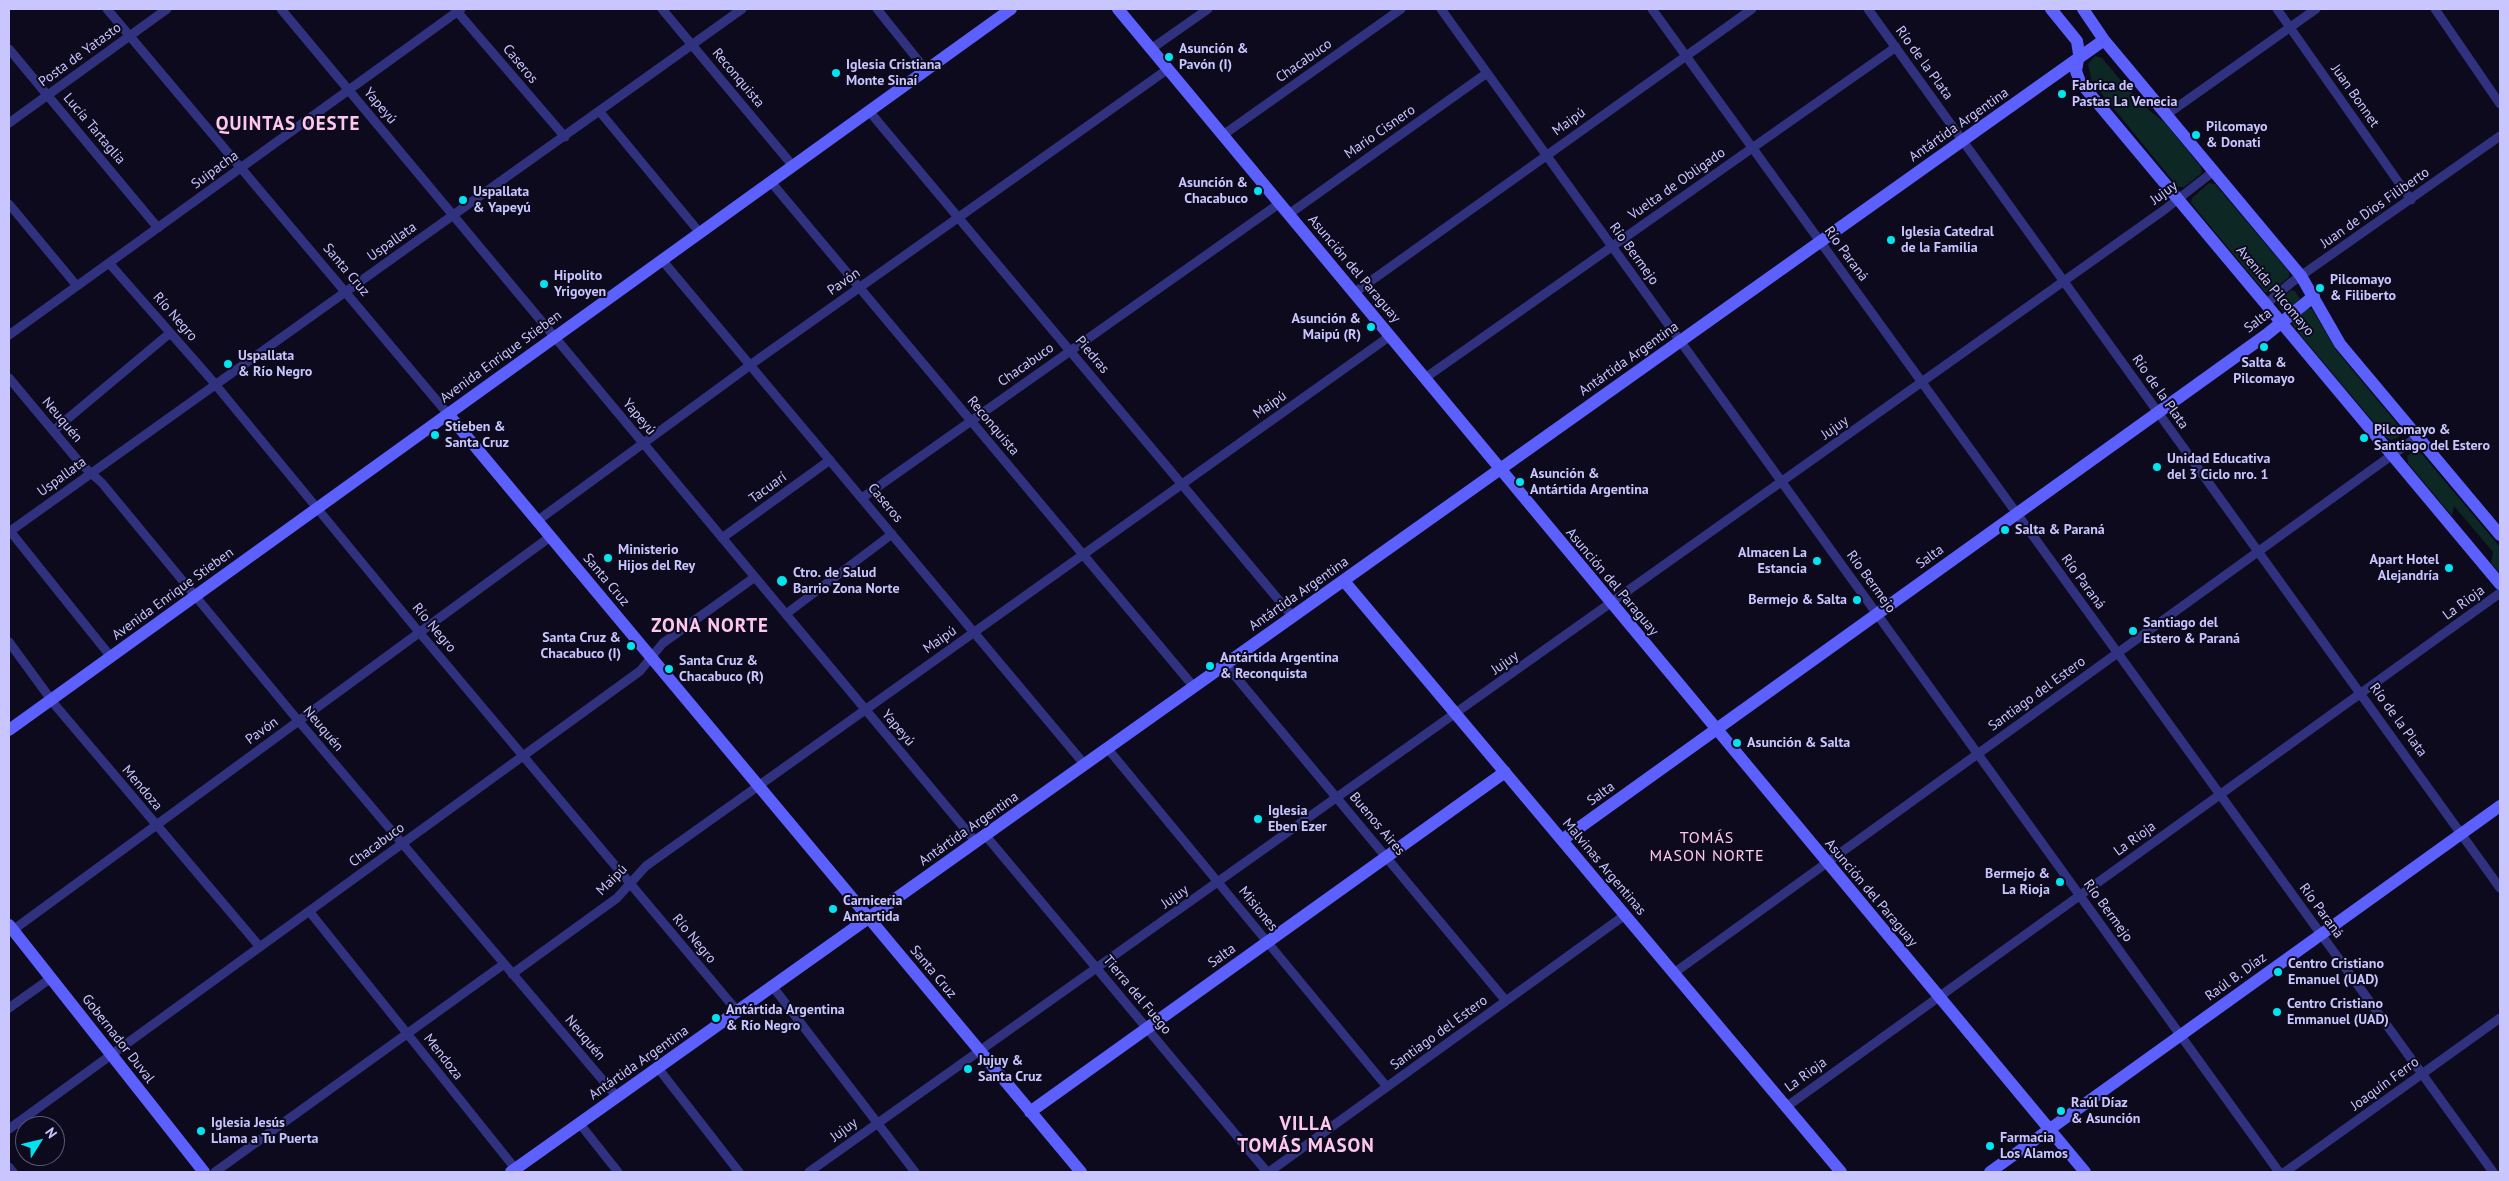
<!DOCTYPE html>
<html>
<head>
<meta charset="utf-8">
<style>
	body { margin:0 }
	#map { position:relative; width:2509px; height:1181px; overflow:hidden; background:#0c0a1c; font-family:"PT Sans",sans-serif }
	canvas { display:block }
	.frame { position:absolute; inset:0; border:10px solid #c9c5ff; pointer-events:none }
	.north { position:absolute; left:15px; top:1116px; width:50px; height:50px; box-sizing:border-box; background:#0c0a1c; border:1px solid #585577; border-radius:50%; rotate:54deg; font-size:14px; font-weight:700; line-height:20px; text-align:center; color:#c9c5ff }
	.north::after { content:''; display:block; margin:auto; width:18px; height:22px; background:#00e4f0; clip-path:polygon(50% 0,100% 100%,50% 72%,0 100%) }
</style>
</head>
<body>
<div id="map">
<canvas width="2509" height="1181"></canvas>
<div class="frame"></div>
<div class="north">N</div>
</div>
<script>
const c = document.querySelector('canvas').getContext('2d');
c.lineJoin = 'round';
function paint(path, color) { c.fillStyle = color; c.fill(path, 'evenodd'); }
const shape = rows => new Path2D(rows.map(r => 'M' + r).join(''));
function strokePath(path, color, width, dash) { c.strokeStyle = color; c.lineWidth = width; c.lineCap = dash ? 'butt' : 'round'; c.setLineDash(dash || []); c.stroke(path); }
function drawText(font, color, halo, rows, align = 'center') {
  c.font = font + ' "PT Sans",sans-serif'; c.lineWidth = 4; c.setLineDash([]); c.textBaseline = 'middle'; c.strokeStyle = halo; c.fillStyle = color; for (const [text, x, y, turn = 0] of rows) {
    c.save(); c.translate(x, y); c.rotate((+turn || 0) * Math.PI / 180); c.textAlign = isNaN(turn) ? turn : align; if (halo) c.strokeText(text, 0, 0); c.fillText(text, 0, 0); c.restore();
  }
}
const green = shape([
	[2095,56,2102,58,2139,102,2165,123,2201,167,2202,173,2184,187,2178,187,2092,82,2088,64],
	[2209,183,2215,184,2289,272,2289,277,2270,293,2265,292,2191,203,2192,198],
	[2291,290,2295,291,2300,299,2285,312,2282,311,2277,303],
	[2308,308,2312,309,2336,350,2399,426,2401,431,2398,438,2391,440,2386,437,2293,326,2292,322],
	[2412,451,2417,451,2422,454,2500,547,2500,573,2491,563,2493,552,2454,506,2452,516,2408,463,2407,457]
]);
const street = shape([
	[107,9,448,414],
	[281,9,976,842],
	[455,9,565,137],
	[662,9,793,166],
	[877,9,926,70],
	[1441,9,2279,1172],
	[1652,9,2493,1172],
	[1868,9,2500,888],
	[2277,9,2411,200],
	[2435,9,2500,104],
	[9,49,158,228],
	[1151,49,1208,9],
	[869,111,1293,617],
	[600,112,700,233],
	[2166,115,2316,9],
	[9,123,167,9],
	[1223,135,1401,9],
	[771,182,1194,687],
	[9,204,77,286],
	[1289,214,1487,73],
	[662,260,1085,765],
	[109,263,210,378,414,626,738,1012],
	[1354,293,1752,9],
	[2266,304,2292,282,2500,136],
	[9,335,461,9],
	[9,378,80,463,102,483,291,712,617,1097],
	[1425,378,1896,47],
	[53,431,170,333],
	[862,498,1280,203],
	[537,521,760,358,1168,69],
	[10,531,111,657],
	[9,532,742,9],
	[722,538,830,460],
	[786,614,892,534],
	[9,642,55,705,260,947],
	[1226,665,1506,1001],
	[1108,749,1387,1087],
	[986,836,1267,1172],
	[309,911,518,1172],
	[13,930,550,537],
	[1674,973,2417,437],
	[512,974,617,898,646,866,1390,336],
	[773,987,915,1172],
	[9,1008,51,978],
	[658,1068,739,1172],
	[1786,1107,2500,593],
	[580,1124,618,1172],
	[9,1129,640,671,663,643,755,577],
	[9,1167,13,1172],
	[215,1172,504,964],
	[809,1172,2164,210,2214,171],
	[1269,1172,1625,915],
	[2285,1172,2500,1018]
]);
const secondary = shape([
	[1118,9,2085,1172],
	[2051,9,2077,41,2079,54,2076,71,2080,82,2500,584],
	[2083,9,2104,40,2301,276,2340,344,2500,535],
	[448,414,1081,1172],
	[1344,581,1841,1172],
	[9,730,1011,9],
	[1562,840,2266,335,2314,296],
	[9,925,204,1172],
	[1030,1112,1505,772],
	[511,1172,2104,40],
	[1990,1172,2500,806]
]);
const markers = [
	[1169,57,5,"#00e4f0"],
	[836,73,5,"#00e4f0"],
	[2062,94,5,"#00e4f0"],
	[2196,135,5,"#00e4f0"],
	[1258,191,5,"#00e4f0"],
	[463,200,5,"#00e4f0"],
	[1891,240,5,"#00e4f0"],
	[544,284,5,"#00e4f0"],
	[2320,288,5,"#00e4f0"],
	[1371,327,5,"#00e4f0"],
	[2264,347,5,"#00e4f0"],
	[228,364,5,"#00e4f0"],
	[435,435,5,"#00e4f0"],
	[2364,438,5,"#00e4f0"],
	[2157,467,5,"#00e4f0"],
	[1520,482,5,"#00e4f0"],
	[2005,530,5,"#00e4f0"],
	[608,558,5,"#00e4f0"],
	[1817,561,5,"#00e4f0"],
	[2449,568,5,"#00e4f0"],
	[782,581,6,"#00e4f0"],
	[1857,600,5,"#00e4f0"],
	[2133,631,5,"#00e4f0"],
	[631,646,5,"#00e4f0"],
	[1210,666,5,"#00e4f0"],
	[669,669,5,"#00e4f0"],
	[1737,743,5,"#00e4f0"],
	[1258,819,5,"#00e4f0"],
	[2060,882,5,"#00e4f0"],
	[833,909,5,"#00e4f0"],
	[2278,972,5,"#00e4f0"],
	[2277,1012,5,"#00e4f0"],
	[716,1018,5,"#00e4f0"],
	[968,1069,5,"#00e4f0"],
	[2061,1111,5,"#00e4f0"],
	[201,1131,5,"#00e4f0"],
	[1990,1146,5,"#00e4f0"]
];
const poiNames = [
	["Asunción &",1179,49],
	["Pavón (I)",1179,65],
	["Iglesia Cristiana",846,65],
	["Monte Sinaí",846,81],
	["Fabrica de",2072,86],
	["Pastas La Venecia",2072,102],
	["Pilcomayo",2206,127],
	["& Donati",2206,143],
	["Asunción &",1248,183,"right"],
	["Chacabuco",1248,199,"right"],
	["Uspallata",473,192],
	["& Yapeyú",473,208],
	["Iglesia Catedral",1901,232],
	["de la Familia",1901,248],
	["Hipolito",554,276],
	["Yrigoyen",554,292],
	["Pilcomayo",2330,280],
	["& Filiberto",2330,296],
	["Asunción &",1361,319,"right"],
	["Maipú (R)",1361,335,"right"],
	["Uspallata",238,356],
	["& Río Negro",238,372],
	["Salta &",2264,363,"center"],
	["Pilcomayo",2264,379,"center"],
	["Stieben &",445,427],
	["Santa Cruz",445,443],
	["Pilcomayo &",2374,430],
	["Santiago del Estero",2374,446],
	["Unidad Educativa",2167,459],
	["del 3 Ciclo nro. 1",2167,475],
	["Asunción &",1530,474],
	["Antártida Argentina",1530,490],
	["Salta & Paraná",2015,530],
	["Ministerio",618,550],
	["Hijos del Rey",618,566],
	["Almacen La",1807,553,"right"],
	["Estancia",1807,569,"right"],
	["Apart Hotel",2439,560,"right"],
	["Alejandría",2439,576,"right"],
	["Ctro. de Salud",793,573],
	["Barrio Zona Norte",793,589],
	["Bermejo & Salta",1847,600,"right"],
	["Santiago del",2143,623],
	["Estero & Paraná",2143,639],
	["Santa Cruz &",621,638,"right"],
	["Chacabuco (I)",621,654,"right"],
	["Antártida Argentina",1220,658],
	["& Reconquista",1220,674],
	["Santa Cruz &",679,661],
	["Chacabuco (R)",679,677],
	["Asunción & Salta",1747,743],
	["Iglesia",1268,811],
	["Eben Ezer",1268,827],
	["Bermejo &",2050,874,"right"],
	["La Rioja",2050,890,"right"],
	["Carniceria",843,901],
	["Antartida",843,917],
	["Centro Cristiano",2288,964],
	["Emanuel (UAD)",2288,980],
	["Centro Cristiano",2287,1004],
	["Emmanuel (UAD)",2287,1020],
	["Antártida Argentina",726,1010],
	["& Río Negro",726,1026],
	["Jujuy &",978,1061],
	["Santa Cruz",978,1077],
	["Raúl Díaz",2071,1103],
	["& Asunción",2071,1119],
	["Iglesia Jesús",211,1123],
	["Llama a Tu Puerta",211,1139],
	["Farmacia",2000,1138],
	["Los Alamos",2000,1154]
];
const streetNames = [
	["Posta de Yatasto",80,55,-36],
	["Chacabuco",1304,61,-35],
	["Río de la Plata",1924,63,54],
	["Caseros",520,64,50],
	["Reconquista",738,78,50],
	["Juan Bonnet",2355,96,55],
	["Yapeyú",380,106,50],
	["Maipú",1569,122,-36],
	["Antártida Argentina",1959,125,-35],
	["Lucía Tartaglia",94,129,50],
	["Mario Cisnero",1380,132,-35],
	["Suipacha",215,170,-36],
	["Vuelta de Obligado",1677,184,-35],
	["Jujuy",2164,193,-36],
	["Juan de Dios Filiberto",2375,208,-35],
	["Uspallata",392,242,-35],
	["Río Bermejo",1634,254,54],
	["Río Paraná",1846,254,54],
	["Asunción del Paraguay",1354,269,50],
	["Santa Cruz",346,270,50],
	["Pavón",844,282,-35],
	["Avenida Pilcomayo",2275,291,50],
	["Río Negro",175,317,49],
	["Salta",2258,321,-37],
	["Piedras",1092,355,50],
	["Avenida Enrique Stieben",501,357,-36],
	["Antártida Argentina",1629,359,-35],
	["Chacabuco",1026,365,-35],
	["Río de la Plata",2160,392,55],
	["Maipú",1270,405,-35],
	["Yapeyú",639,417,50],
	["Neuquén",62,420,50],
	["Reconquista",993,426,50],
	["Jujuy",1835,428,-35],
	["Uspallata",62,477,-36],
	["Tacuarí",768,488,-36],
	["Caseros",885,503,50],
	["Salta",1930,557,-36],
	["Santa Cruz",606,580,50],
	["Asunción del Paraguay",1612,582,50],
	["Río Bermejo",1871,582,54],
	["Río Paraná",2083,582,54],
	["Avenida Enrique Stieben",173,594,-36],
	["Antártida Argentina",1299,594,-35],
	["La Rioja",2464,603,-36],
	["Río Negro",434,628,50],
	["Maipú",940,640,-35],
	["Jujuy",1505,663,-35],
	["Santiago del Estero",2037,694,-36],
	["Río de la Plata",2398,720,54],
	["Yapeyú",898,728,50],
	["Neuquén",323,729,50],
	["Pavón",262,731,-36],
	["Mendoza",142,788,50],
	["Salta",1601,794,-36],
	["Buenos Aires",1377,824,50],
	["Antártida Argentina",969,829,-35],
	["La Rioja",2135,839,-36],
	["Chacabuco",377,845,-36],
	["Malvinas Argentinas",1604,867,50],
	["Maipú",612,880,-45],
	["Asunción del Paraguay",1871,893,50],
	["Jujuy",1175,897,-35],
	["Misiones",1258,909,51],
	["Río Bermejo",2108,911,54],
	["Río Paraná",2321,911,54],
	["Río Negro",694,939,50],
	["Salta",1222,956,-36],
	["Santa Cruz",933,972,50],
	["Raúl B. Díaz",2236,977,-36],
	["Tierra del Fuego",1137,995,50],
	["Santiago del Estero",1439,1033,-36],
	["Neuquén",585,1038,50],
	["Gobernador Duval",118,1039,52],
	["Mendoza",443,1057,52],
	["Antártida Argentina",639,1063,-35],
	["La Rioja",1806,1075,-36],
	["Joaquín Ferro",2385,1084,-36],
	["Jujuy",844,1130,-36]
];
const quarterNames = [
	["TOMÁS",1707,838],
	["MASON NORTE",1707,856]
];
const districtNames = [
	["QUINTAS OESTE",288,125],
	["ZONA NORTE",710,627],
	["VILLA",1306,1125],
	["TOMÁS MASON",1306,1147]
];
paint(green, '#0d2724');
strokePath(street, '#31327f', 9);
strokePath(secondary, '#5c60ff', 12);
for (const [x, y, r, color] of markers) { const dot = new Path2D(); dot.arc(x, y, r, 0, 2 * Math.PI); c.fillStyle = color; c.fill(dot); strokePath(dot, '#0c0a1c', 2); }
drawText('bold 14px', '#c9c5ff', '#0c0a1c', poiNames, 'left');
drawText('14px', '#c9c5ff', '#0c0a1c', streetNames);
c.letterSpacing = '1px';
drawText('16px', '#ffc7ed', '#0c0a1c', quarterNames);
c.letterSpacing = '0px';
c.letterSpacing = '1px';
drawText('bold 19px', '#ffc7ed', '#0c0a1c', districtNames);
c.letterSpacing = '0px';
</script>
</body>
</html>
